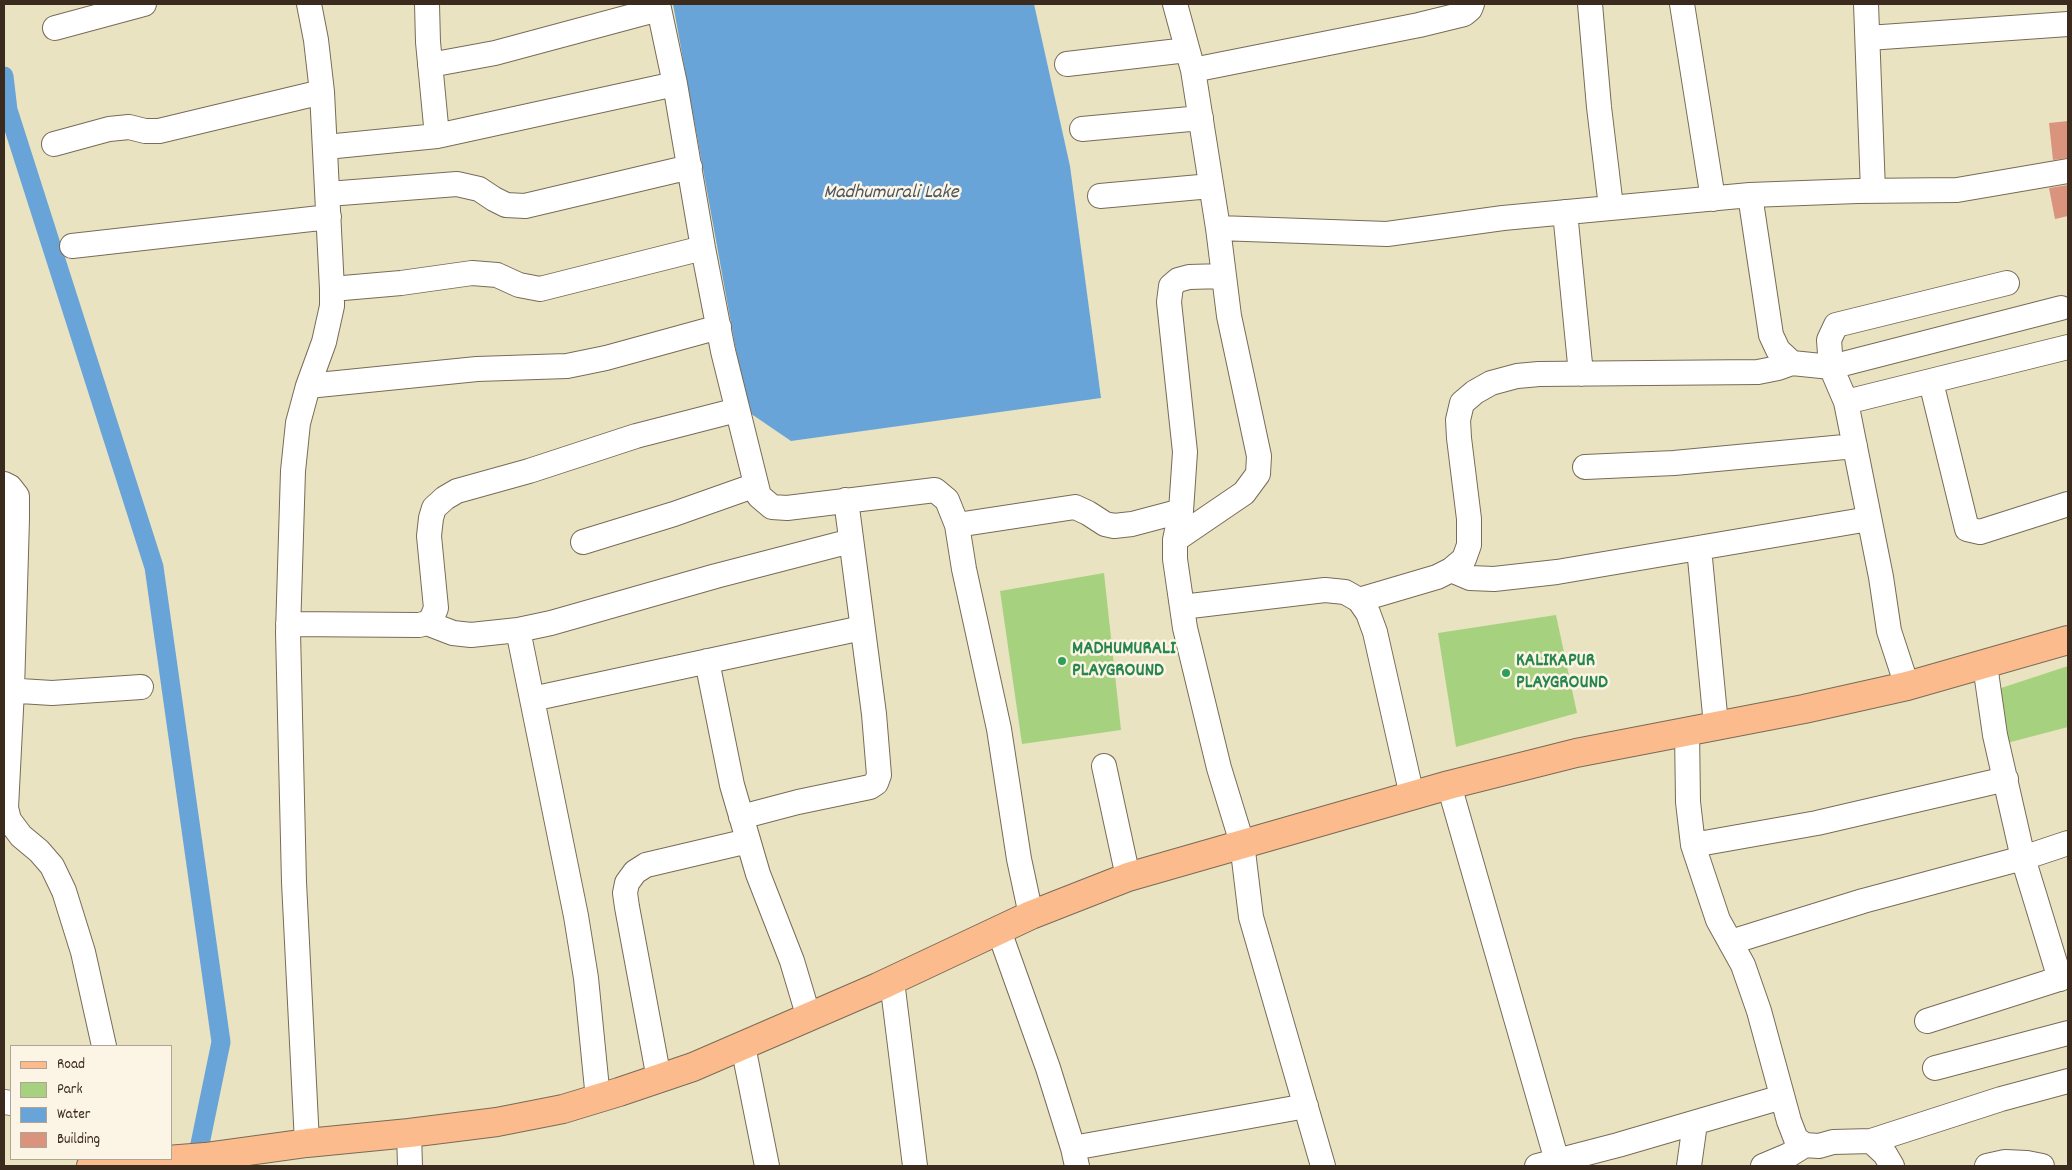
<!DOCTYPE html>
<html>
<head>
<meta charset="utf-8">
<style>
	body { margin:0 }
	#map { position:relative; width:2072px; height:1170px; overflow:hidden; background:#eae3c2; font-family:Dekko,sans-serif }
	canvas { display:block }
	.frame { position:absolute; inset:0; border:5px solid #3b2a1e; pointer-events:none }
	.legend { position:absolute; left:10px; top:1045px; width:162px; height:115px; box-sizing:border-box; background:#fcf5e5; border:1px solid #afa495; margin:0; padding:6px 9px; list-style:none; font-size:15px; color:#3b2a1e }
	.legend li { display:flex; align-items:center; gap:10px; height:25px }
	.legend b { width:25px; border:1px solid #afa495 }
</style>
</head>
<body>
<div id="map">
<canvas width="2072" height="1170"></canvas>
<div class="frame"></div>
<ul class="legend">
<li><b style="height:6px;background:#fbbb8c"></b>Road</li>
<li><b style="height:14px;background:#a6d27f"></b>Park</li>
<li><b style="height:14px;background:#69a4d9"></b>Water</li>
<li><b style="height:14px;background:#da937d"></b>Building</li>
</ul>
</div>
<script>
const c = document.querySelector('canvas').getContext('2d');
c.lineJoin = 'round';
function paint(path, color) { c.fillStyle = color; c.fill(path, 'evenodd'); }
const shape = rows => new Path2D(rows.map(r => 'M' + r).join(''));
function strokePath(path, color, width, dash) { c.strokeStyle = color; c.lineWidth = width; c.lineCap = dash ? 'butt' : 'round'; c.setLineDash(dash || []); c.stroke(path); }
function drawText(font, color, halo, rows, align = 'center') {
  c.font = font + ' Dekko,sans-serif'; c.lineWidth = 5; c.setLineDash([]); c.textBaseline = 'middle'; c.strokeStyle = halo; c.fillStyle = color; for (const [text, x, y, turn = 0] of rows) {
    c.save(); c.translate(x, y); c.rotate((+turn || 0) * Math.PI / 180); c.textAlign = isNaN(turn) ? turn : align; if (halo) c.strokeText(text, 0, 0); c.fillText(text, 0, 0); c.restore();
  }
}
const green = shape([
	[1104,573,1121,730,1022,744,1000,591],
	[1556,615,1577,713,1456,747,1438,633],
	[2068,666,2068,727,2007,743,1992,691]
]);
const water = shape([
	[673,4,1034,4,1070,166,1101,398,791,441,747,411]
]);
const canal = shape([
	[4,76,8,110,154,567,221,1042,200,1144]
]);
const building = shape([
	[2068,121,2068,158,2053,160,2049,123],
	[2068,185,2068,216,2055,219,2049,188]
]);
const minor = shape([
	[427,4,428,42,437,136],
	[658,4,675,84,703,248,723,351,759,496,772,507,787,508,935,490,947,500,957,525,964,569,999,729,1019,859,1031,915],
	[1175,4,1193,70,1218,228,1229,316,1259,456,1258,474,1244,493,1175,540,1175,559,1185,628,1219,768,1242,843,1251,917,1323,1166],
	[1590,4,1599,107,1611,207],
	[1682,4,1713,199],
	[1866,4,1873,191],
	[55,28,144,4],
	[1868,38,2068,24],
	[1067,64,1187,50],
	[430,65,495,53,659,9],
	[1193,70,1419,25,1464,14,1470,9,1472,4],
	[1082,129,1201,118],
	[54,144,109,129,129,127,145,131,159,131,322,92],
	[326,147,437,136,675,84],
	[328,194,457,184,479,189,494,199,506,205,525,206,690,167],
	[1750,195,1771,335,1778,350,1792,363,1831,367,1846,402,1881,577,1889,631,1907,686],
	[1100,196,1211,186],
	[1565,212,1581,374],
	[1218,228,1387,234,1503,218,1750,195,1857,191,1957,190,2068,171],
	[72,246,329,217],
	[2007,283,1836,325,1829,340,1831,367,2061,308],
	[332,289,401,283,472,273,497,275,519,285,540,289,703,248],
	[1931,382,1967,529,1980,532,2068,504],
	[308,386,477,369,567,366,606,358,719,327],
	[1846,402,2068,347],
	[1585,467,1674,463,1855,446],
	[4,484,10,487,17,496,17,519,12,690,6,808,9,820,21,836,39,851,52,866,64,891,83,952,104,1046],
	[957,525,1075,507,1088,513,1105,524,1114,526,1132,524,1181,511],
	[1175,540,1181,511,1185,452,1169,302,1171,286,1178,280,1189,277,1223,276],
	[583,542,674,514,756,485],
	[1699,548,1716,725],
	[1451,570,1470,578,1494,579,1557,572,1869,519],
	[1359,600,1437,577,1451,570,1464,559,1469,545,1469,519,1459,438,1458,420,1462,403,1475,392,1491,383,1517,376,1539,374,1758,372,1778,368,1792,363],
	[1182,607,1325,590,1345,592,1359,600,1368,613,1375,632,1412,796],
	[427,623,453,633,471,635,518,630,551,623,716,576,851,541],
	[288,624,419,625,427,623,432,618,436,608,429,536,431,518,434,508,445,498,457,491,529,471,636,436,737,410],
	[518,630,576,916,586,978,598,1099],
	[707,661,732,785,758,874,792,961,809,1018],
	[1985,665,1995,735,2023,858,2068,843],
	[4,690,52,693,141,687],
	[532,699,862,628],
	[1687,730,1688,802,1693,845,1718,920,1743,965,1759,1011,1789,1121,1796,1139,1805,1145,1819,1146,1833,1142,1871,1141,1885,1154,1892,1166],
	[1104,766,1128,877],
	[1449,785,1557,1161],
	[741,817,798,802,870,787,876,783,879,775,874,714,846,500],
	[1693,845,1817,823,2006,779],
	[999,931,1048,1068,1073,1148,1077,1166],
	[1731,942,1863,901,2023,858,2060,979],
	[892,981,915,1166],
	[1927,1021,2068,976],
	[743,1046,767,1166],
	[1935,1068,2068,1033],
	[659,1079,627,907,625,893,627,883,635,872,646,865,748,841],
	[4,1102,11,1103],
	[409,1133,410,1166],
	[1871,1141,2001,1099,2068,1081],
	[307,1143,294,882,288,632,293,471,298,423,308,386,324,342,332,306,332,289,322,92,316,40,309,4],
	[1073,1148,1306,1106],
	[1537,1166,1618,1145,1782,1097],
	[1689,1166,1695,1123],
	[1763,1166,1789,1155,1805,1145],
	[1987,1166,2005,1162,2027,1163,2042,1166]
]);
const major = shape([
	[91,1166,205,1157,307,1143,409,1133,497,1122,563,1109,619,1092,693,1067,878,987,1031,915,1128,877,1449,785,1576,753,1804,709,1907,686,2068,640]
]);
const markers = [
	[1062,661,5,"#2e9e5b"],
	[1506,673,5,"#2e9e5b"]
];
const leisureNames = [
	["MADHUMURALI",1072,650],
	["PLAYGROUND",1072,672],
	["KALIKAPUR",1516,662],
	["PLAYGROUND",1516,684]
];
const waterNames = [
	["Madhumurali Lake",891,194]
];
paint(green, '#a6d27f');
paint(water, '#69a4d9');
strokePath(canal, '#69a4d9', 19);
paint(building, '#da937d');
strokePath(minor, '#786b57', 26);
strokePath(major, '#786b57', 30);
strokePath(minor, '#fff', 24);
strokePath(major, '#fbbb8c', 28);
for (const [x, y, r, color] of markers) { const dot = new Path2D(); dot.arc(x, y, r, 0, 2 * Math.PI); c.fillStyle = color; c.fill(dot); strokePath(dot, '#fcf5e5', 2); }
drawText('bold 19px', '#27864d', '#fcf5e5', leisureNames, 'left');
drawText('italic 20px', '#4b555f', '#fcf5e5', waterNames);
</script>
</body>
</html>
